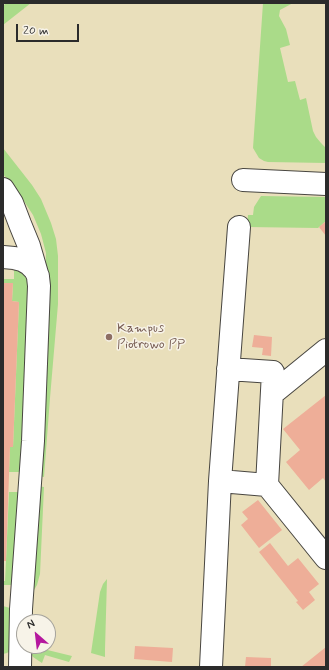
<!DOCTYPE html>
<html>
<head>
<meta charset="utf-8">
<style>
	body { margin:0 }
	#map { position:relative; width:329px; height:670px; overflow:hidden; background:#e9dfbb; font-family:Mynerve,sans-serif }
	canvas { display:block }
	.frame { position:absolute; inset:0; border:4px solid #2b2b2b; pointer-events:none }
	.north { position:absolute; left:16px; top:614px; width:40px; height:40px; box-sizing:border-box; background:#f7f3e8; border:1px solid #a5a39c; border-radius:50%; rotate:332deg; font-size:11px; font-weight:700; line-height:16px; text-align:center; color:#2b2b2b }
	.north::after { content:''; display:block; margin:auto; width:14px; height:18px; background:#b5179e; clip-path:polygon(50% 0,100% 100%,50% 72%,0 100%) }
	.scale { position:absolute; left:16px; top:24px; width:63px; height:18px; box-sizing:border-box; border:2px solid #2b2b2b; border-top:0; padding-left:5px; font-size:12px; line-height:14px; white-space:nowrap; color:#2b2b2b; -webkit-text-stroke:3px #f7f3e8; paint-order:stroke }
</style>
</head>
<body>
<div id="map">
<canvas width="329" height="670"></canvas>
<div class="frame"></div>
<div class="north">N</div>
<div class="scale">20 m</div>
</div>
<script>
const c = document.querySelector('canvas').getContext('2d');
c.lineJoin = 'round';
function paint(path, color) { c.fillStyle = color; c.fill(path, 'evenodd'); }
const shape = rows => new Path2D(rows.map(r => 'M' + r).join(''));
function strokePath(path, color, width, dash) { c.strokeStyle = color; c.lineWidth = width; c.lineCap = dash ? 'butt' : 'round'; c.setLineDash(dash || []); c.stroke(path); }
function drawText(font, color, halo, rows, align = 'center') {
  c.font = font + ' Mynerve,sans-serif'; c.lineWidth = 3; c.setLineDash([]); c.textBaseline = 'middle'; c.strokeStyle = halo; c.fillStyle = color; for (const [text, x, y, turn = 0] of rows) {
    c.save(); c.translate(x, y); c.rotate((+turn || 0) * Math.PI / 180); c.textAlign = isNaN(turn) ? turn : align; if (halo) c.strokeText(text, 0, 0); c.fillText(text, 0, 0); c.restore();
  }
}
const green = shape([
	[6,3,31,3,3,25,3,6],
	[263,3,293,3,280,10,279,16,286,29,290,45,280,48,288,82,295,81,300,100,306,98,313,131,316,137,321,143,326,148,326,163,268,162,264,161,259,158,253,148],
	[3,148,32,185,41,199,51,223,56,239,58,256,58,304,50,398,44,477,38,476,46,253,41,234,33,215,20,195,3,174],
	[261,196,326,197,326,221,318,228,247,227,248,215,253,215,254,207],
	[14,265,30,278,21,472,9,472,10,447,13,447,19,302,12,301,13,284,3,283,3,279,14,279],
	[37,486,44,487,40,574,37,585,31,595],
	[9,492,20,492,17,585,3,585,3,581,5,581,6,561],
	[107,579,105,649,105,657,91,653,100,592,103,584],
	[3,606,10,608,10,651,7,653,3,654],
	[31,646,72,656,69,662,45,655,42,663,33,657,31,653]
]);
const building = shape([
	[326,221,326,236,319,227],
	[3,283,13,283,12,301,19,302,13,447,10,447,6,561,3,561],
	[254,335,272,337,271,356,262,355,263,348,252,347],
	[326,395,326,482,323,478,309,490,286,462,300,450,283,429],
	[258,500,282,530,259,548,241,525,248,519,242,512],
	[270,543,288,566,298,558,319,584,309,592,315,600,303,610,296,602,298,601,259,552],
	[135,646,173,648,172,662,134,659],
	[326,647,326,667,301,667],
	[246,657,271,658,271,667,245,667]
]);
const minor = shape([
	[243,180,326,184],
	[3,189,12,203,20,224,29,246,38,277,39,286,33,441,21,609,20,667],
	[3,257,14,258,22,260,29,264,35,270,38,276],
	[272,394,326,350],
	[220,481,267,485,273,372,228,369],
	[267,485,326,558],
	[211,667,220,481,239,227]
]);
const markers = [
	[109,337,4,"#8d6e63"]
];
const educationNames = [
	["Kampus",117,329],
	["Piotrowo PP",117,345]
];
paint(green, '#aadb89');
paint(building, '#eeae98');
strokePath(minor, '#484641', 24);
strokePath(minor, '#fff', 22);
for (const [x, y, r, color] of markers) { const dot = new Path2D(); dot.arc(x, y, r, 0, 2 * Math.PI); c.fillStyle = color; c.fill(dot); strokePath(dot, '#f7f3e8', 1.5); }
drawText('14px', '#785e54', '#f7f3e8', educationNames, 'left');
</script>
</body>
</html>
